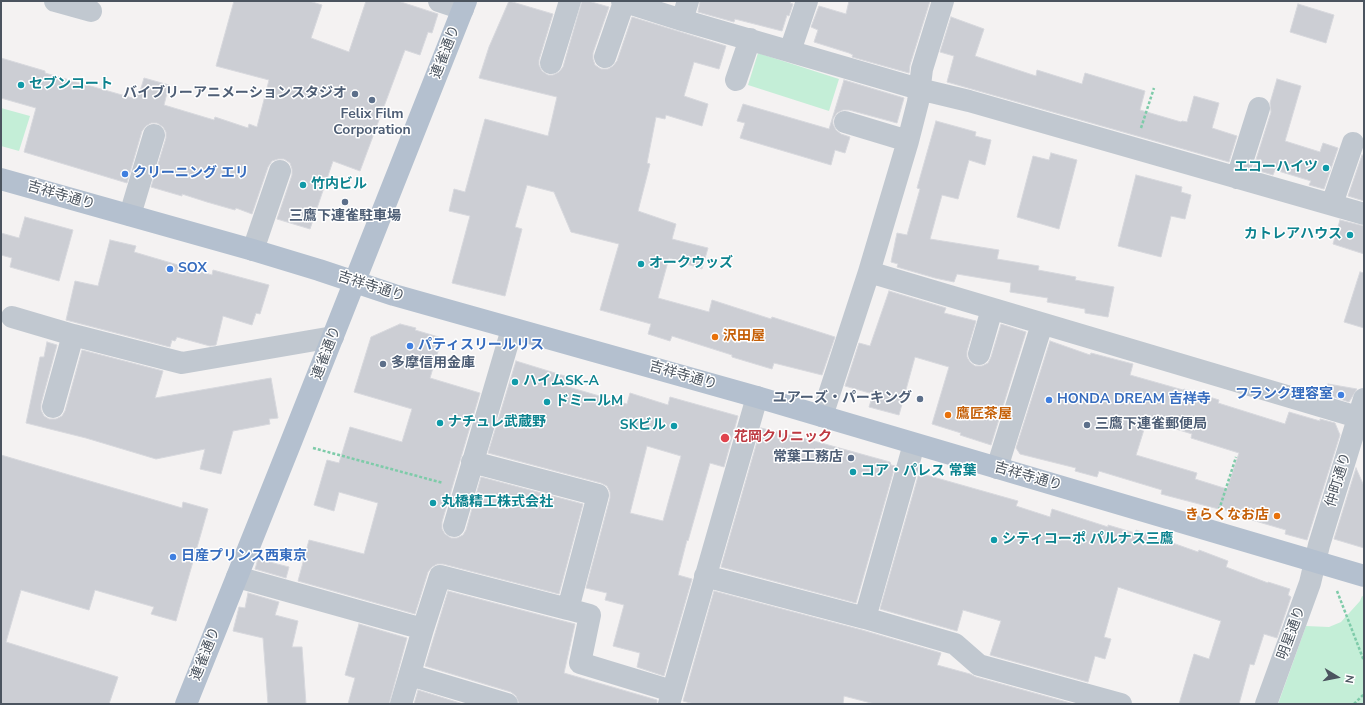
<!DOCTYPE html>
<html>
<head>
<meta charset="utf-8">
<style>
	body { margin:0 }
	#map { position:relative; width:1365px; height:705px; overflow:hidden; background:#f4f2f2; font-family:"Nunito Sans",sans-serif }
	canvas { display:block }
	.frame { position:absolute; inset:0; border:2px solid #4b545f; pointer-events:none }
	.north { position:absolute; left:1317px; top:657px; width:40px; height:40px; -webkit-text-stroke:3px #fff; paint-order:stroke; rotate:100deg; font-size:11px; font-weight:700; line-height:16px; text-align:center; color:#4b545f }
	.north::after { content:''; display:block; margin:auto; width:14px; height:18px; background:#4b545f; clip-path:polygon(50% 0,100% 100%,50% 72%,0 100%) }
</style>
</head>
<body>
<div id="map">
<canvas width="1365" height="705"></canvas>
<div class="frame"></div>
<div class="north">N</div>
</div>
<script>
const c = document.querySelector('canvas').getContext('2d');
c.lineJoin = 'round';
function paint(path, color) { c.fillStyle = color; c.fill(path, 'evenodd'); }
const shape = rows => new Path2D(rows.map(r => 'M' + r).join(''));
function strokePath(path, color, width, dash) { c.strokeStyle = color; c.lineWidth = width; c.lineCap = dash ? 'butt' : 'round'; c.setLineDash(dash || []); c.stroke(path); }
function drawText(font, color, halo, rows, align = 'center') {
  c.font = font + ' "Nunito Sans","Noto Sans JP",sans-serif'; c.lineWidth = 3; c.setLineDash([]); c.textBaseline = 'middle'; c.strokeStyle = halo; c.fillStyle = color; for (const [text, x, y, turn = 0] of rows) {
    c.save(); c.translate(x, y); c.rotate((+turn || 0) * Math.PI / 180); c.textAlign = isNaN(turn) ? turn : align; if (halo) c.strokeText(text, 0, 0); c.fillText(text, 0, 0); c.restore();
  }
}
const green = shape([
	[758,53,839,79,829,111,748,85],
	[1,108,30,116,19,151,1,146],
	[1362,596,1364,597,1364,704,1278,704,1306,626,1329,627,1341,622,1360,601]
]);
const building = shape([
	[234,1,309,1,322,5,311,38,349,52,366,1,398,1,438,14,432,33,428,32,420,55,405,50,360,171,333,161,310,229,277,219,292,175,292,169,290,163,284,159,278,159,272,161,268,167,252,214,236,208,235,210,207,202,182,194,182,196,151,187,166,138,166,132,163,127,157,123,151,123,146,126,142,131,127,183,24,152,36,108,1,98,1,58,45,71,45,73,136,99,137,94,139,95,144,78,169,85,164,105,214,120,215,117,248,128,249,124,257,127,269,80,216,66,234,1],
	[509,1,553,14,539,60,539,65,542,71,548,75,553,75,559,72,563,67,582,1,588,1,609,7,593,53,593,59,595,65,601,69,608,69,613,66,617,61,632,17,726,46,719,69,694,62,684,96,708,104,702,126,666,115,665,119,656,117,647,163,650,164,638,211,676,224,672,239,708,248,702,269,669,258,658,298,709,312,712,300,771,319,772,317,835,337,822,375,774,363,772,369,732,357,732,355,672,336,670,341,648,334,651,324,600,310,619,244,571,232,554,192,527,185,515,227,522,229,505,296,452,283,470,216,449,211,454,189,465,192,485,119,548,136,557,97,479,78,489,47,509,1],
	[700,1,791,1,790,3,793,4,789,16,787,15,782,31,735,19,734,22,698,12,700,1],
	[849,1,930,1,910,65,909,73,852,57,853,55,849,53,814,42,818,30,811,27,819,6,846,14,849,1],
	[1298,4,1334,15,1326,43,1290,32,1298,4],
	[951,17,984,29,975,56,1036,76,1037,70,1082,84,1085,73,1145,91,1140,110,1181,122,1182,121,1187,122,1194,96,1219,103,1212,128,1237,136,1229,162,947,82,954,56,940,52,951,17],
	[1277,79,1301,86,1285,141,1320,152,1323,143,1338,148,1324,189,1309,185,1311,181,1275,170,1273,175,1253,169,1271,112,1270,103,1277,79],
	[844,80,904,98,897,123,849,110,843,110,837,113,833,119,833,124,836,130,841,134,850,137,845,153,835,150,831,165,740,138,745,123,737,121,743,104,829,129,844,80],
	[936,121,976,132,975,136,991,140,985,165,969,160,958,199,942,195,930,239,999,250,997,259,1039,266,1038,270,1076,277,1075,280,1114,287,1108,317,1085,313,1085,309,1047,302,1048,298,1010,292,1011,283,957,274,954,282,935,278,897,267,898,264,891,262,897,233,907,235,920,189,917,188,936,121],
	[1051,153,1077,160,1059,229,1017,217,1033,156,1049,160,1051,153],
	[1362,155,1364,156,1364,201,1348,196,1362,155],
	[1136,175,1182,187,1181,192,1191,195,1185,219,1171,216,1161,257,1118,246,1136,175],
	[25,217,73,230,59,281,10,267,12,258,1,255,1,233,19,238,25,217],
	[1340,220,1364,226,1364,254,1333,244,1340,220],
	[110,240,136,246,134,252,212,275,213,270,269,285,260,314,256,313,252,325,223,316,216,345,210,346,177,337,175,341,172,340,170,347,66,320,75,281,98,286,110,240],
	[1360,272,1364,273,1364,328,1344,322,1360,272],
	[889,291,946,308,944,313,976,321,967,351,967,357,970,362,975,366,982,366,988,363,991,357,1001,324,1026,332,991,445,960,435,961,433,932,424,949,367,915,357,899,415,869,407,873,394,845,386,859,343,870,346,889,291],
	[400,324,416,328,415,330,442,338,430,378,480,393,442,522,442,529,445,534,451,538,457,538,463,535,466,530,481,477,583,504,559,594,443,564,437,564,432,567,428,572,415,614,298,581,309,540,364,554,378,503,339,492,334,511,314,505,327,460,339,463,350,427,402,442,412,409,354,392,371,337,400,324],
	[1050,341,1090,355,1091,353,1133,364,1130,375,1183,390,1184,389,1219,400,1218,403,1285,424,1289,412,1320,421,1320,419,1335,423,1340,435,1307,540,1285,534,1286,530,1252,520,1253,519,1219,508,1219,509,1203,505,1161,494,1162,490,1099,471,1097,477,1075,471,1076,468,1020,454,1016,448,1050,341],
	[1147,420,1192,434,1191,438,1239,453,1227,489,1195,479,1197,473,1136,455,1147,420],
	[47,342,57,345,41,404,41,410,44,416,49,419,56,419,62,416,65,411,82,350,163,371,155,398,271,378,278,418,269,419,270,424,233,431,221,474,200,469,205,449,156,459,86,438,26,423,40,357,44,357,47,342],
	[516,361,568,377,565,386,627,404,630,393,668,405,670,397,738,416,724,467,710,463,688,541,687,540,678,575,692,579,664,676,637,667,640,653,613,646,624,605,605,600,607,593,586,588,610,498,610,492,607,486,601,483,488,453,516,361],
	[647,446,681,456,663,521,630,513,647,446],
	[1328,384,1357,389,1349,402,1325,394,1328,384],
	[761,428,814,441,890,462,891,465,895,466,856,603,721,567,761,428],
	[1,455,182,508,183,502,208,509,176,621,151,614,154,607,95,590,89,610,21,590,6,642,118,677,109,704,1,704,1,455],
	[1356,468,1364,486,1364,548,1334,539,1356,468],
	[919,473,1018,501,1016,506,1050,517,1052,509,1108,527,1108,525,1135,533,1136,530,1198,552,1199,550,1228,561,1226,567,1268,583,1268,582,1290,589,1288,595,1291,597,1277,638,1264,634,1254,665,1250,664,1239,704,1179,704,1194,654,1209,659,1221,621,1118,587,1104,637,1111,639,1105,659,1095,656,1088,682,990,655,1001,621,963,610,957,631,880,609,919,473],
	[258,559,289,567,286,578,255,569,258,559],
	[448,591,575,624,564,673,657,700,657,704,519,704,516,696,511,692,425,666,448,591],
	[714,591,862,630,941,653,937,665,970,674,976,677,1074,704,875,704,844,696,843,704,694,704,683,701,714,591],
	[248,593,279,602,275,615,298,621,292,647,302,647,306,704,268,704,263,638,233,631,239,607,245,608,248,593],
	[359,624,407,638,389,704,348,704,355,678,345,675,359,624],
	[418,690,463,704,414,704,418,690]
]);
const path = shape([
	[1141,128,1154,88],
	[313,448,443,483],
	[1219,510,1236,457],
	[1337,591,1364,661],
	[1354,704,1364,694]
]);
const minor = shape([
	[55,1,91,11],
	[439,1,463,9],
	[622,1,682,20,919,89,969,101,1364,214],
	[682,20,688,1],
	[790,51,807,1],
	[605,57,624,2],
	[551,63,570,1],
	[736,80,750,39],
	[845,122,908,141],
	[1237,178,1259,108],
	[1332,204,1353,143],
	[130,215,154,135],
	[253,250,280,171],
	[869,272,1364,419],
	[12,317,73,335,182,363,333,337],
	[979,354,992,309],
	[53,407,73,335],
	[822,416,869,272,908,141,918,102,922,69,943,1],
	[997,468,1042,324],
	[454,526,512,329],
	[705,576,865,618,955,644,979,665,1121,704],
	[237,577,423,629],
	[568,609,590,615,580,663,672,691],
	[865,618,914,444],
	[410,675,507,704],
	[401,704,423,629,440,576,568,609,598,495,472,462],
	[669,704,757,397],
	[1266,704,1310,583,1319,545,1364,399]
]);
const major = shape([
	[1,179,253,250,319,270,394,295,757,397,1364,576],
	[186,704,291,442,466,1]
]);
const markers = [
	[21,85,4,"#0f9aa8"],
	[355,94,4,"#5c6f8a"],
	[372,100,4,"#5c6f8a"],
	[1326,168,4,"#0f9aa8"],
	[125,174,4,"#3f7fe0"],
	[303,185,4,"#0f9aa8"],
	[345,202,4,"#5c6f8a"],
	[1350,235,4,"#0f9aa8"],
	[641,264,4,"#0f9aa8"],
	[170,269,4,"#3f7fe0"],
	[715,337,4,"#e8710a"],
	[410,346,4,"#3f7fe0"],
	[383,364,4,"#5c6f8a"],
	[515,382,4,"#0f9aa8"],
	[1341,395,4,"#3f7fe0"],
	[920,399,4,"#5c6f8a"],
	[1049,400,4,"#3f7fe0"],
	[547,402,4,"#0f9aa8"],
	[948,415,4,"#e8710a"],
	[440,423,4,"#0f9aa8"],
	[1087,425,4,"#5c6f8a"],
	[674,426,4,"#0f9aa8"],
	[725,438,5,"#e0444e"],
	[851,458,4,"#5c6f8a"],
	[853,472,4,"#0f9aa8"],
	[433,503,4,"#0f9aa8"],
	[1277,516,4,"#e8710a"],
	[994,540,4,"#0f9aa8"],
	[173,557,4,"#3f7fe0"]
];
const streetNames = [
	["連雀通り",446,52,-69],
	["吉祥寺通り",61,196,16],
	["吉祥寺通り",371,287,18],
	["連雀通り",327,353,-69],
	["吉祥寺通り",683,376,16],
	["吉祥寺通り",1028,477,16],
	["仲町通り",1339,480,-73],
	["明星通り",1292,633,-70],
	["連雀通り",206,654,-68]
];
const cultureNames = [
	["セブンコート",29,85],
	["エコーハイツ",1318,168,"right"],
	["竹内ビル",311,185],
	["カトレアハウス",1342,235,"right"],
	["オークウッズ",649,264],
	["ハイムSK-A",523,382],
	["ドミールM",555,402],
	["ナチュレ武蔵野",448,423],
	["SKビル",666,426,"right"],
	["コア・パレス 常葉",861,472],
	["丸橋精工株式会社",441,503],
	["シティコーポ パルナス三鷹",1002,540]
];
const serviceNames = [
	["バイブリーアニメーションスタジオ",347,94],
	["Felix Film",372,115,"center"],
	["Corporation",372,131,"center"],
	["三鷹下連雀駐車場",345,217,"center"],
	["多摩信用金庫",391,364,"left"],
	["ユアーズ・パーキング",912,399],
	["三鷹下連雀郵便局",1095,425,"left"],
	["常葉工務店",843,458]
];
const shopNames = [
	["クリーニング エリ",133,174],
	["SOX",178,269],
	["パティスリールリス",418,346],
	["フランク理容室",1333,395,"right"],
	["HONDA DREAM 吉祥寺",1057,400],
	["日産プリンス西東京",181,557]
];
const foodNames = [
	["沢田屋",723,337],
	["鷹匠茶屋",956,415],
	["きらくなお店",1269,516,"right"]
];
const healthNames = [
	["花岡クリニック",734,438]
];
paint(green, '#c4eed7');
paint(building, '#ccced4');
strokePath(building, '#d7d8dd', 1);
strokePath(path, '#7ecba9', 2.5, [3, 2]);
strokePath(minor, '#c1c8d0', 22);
strokePath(major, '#b4c0cf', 22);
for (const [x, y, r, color] of markers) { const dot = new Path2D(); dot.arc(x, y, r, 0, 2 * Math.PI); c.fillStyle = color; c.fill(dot); strokePath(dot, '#fff', 1.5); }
drawText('14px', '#4b545f', '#fff', streetNames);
drawText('bold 14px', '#0d838f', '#fff', cultureNames, 'left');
drawText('bold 14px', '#4e5e75', '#fff', serviceNames, 'right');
drawText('bold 14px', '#366cbe', '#fff', shopNames, 'left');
drawText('bold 14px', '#c56008', '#fff', foodNames, 'left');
drawText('bold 14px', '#be3a42', '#fff', healthNames, 'left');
</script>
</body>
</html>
